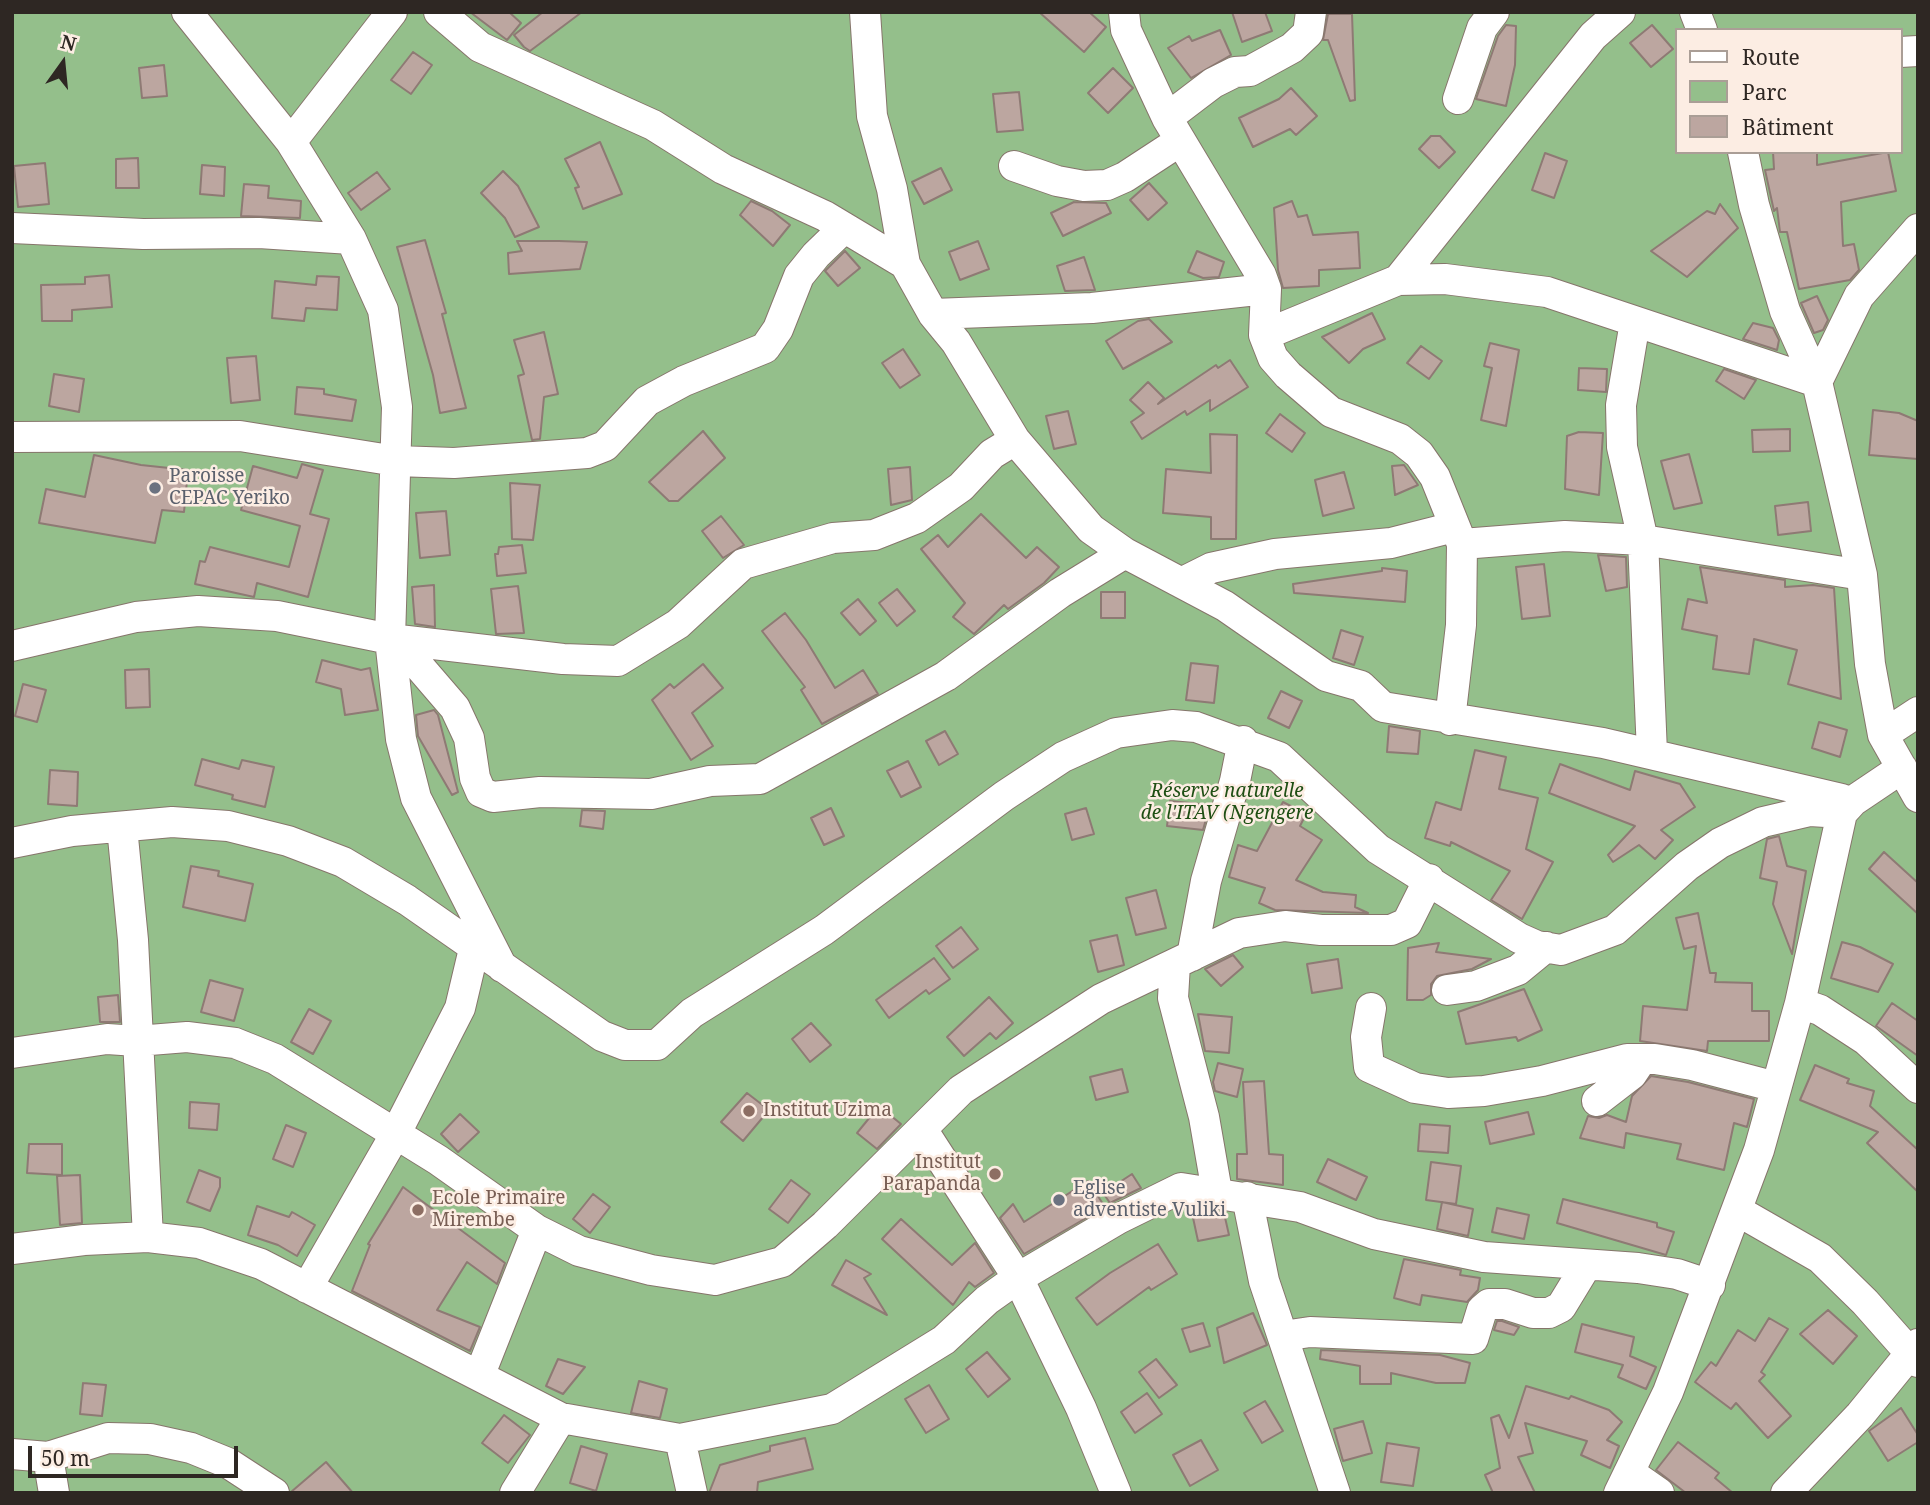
<!DOCTYPE html>
<html>
<head>
<meta charset="utf-8">
<style>
	body { margin:0 }
	#map { position:relative; width:1930px; height:1505px; overflow:hidden; background:#f2ded3; font-family:"Noto Serif",serif }
	canvas { display:block }
	.frame { position:absolute; inset:0; border:14px solid #2e2723; pointer-events:none }
	.legend { position:absolute; left:1675px; top:28px; width:228px; height:126px; box-sizing:border-box; background:#fcede3; border:2px solid #aa9e96; margin:0; padding:9px 12px; list-style:none; font-size:21px; color:#2e2723 }
	.legend li { display:flex; align-items:center; gap:14px; height:35px }
	.legend b { width:35px; border:2px solid #aa9e96 }
	.north { position:absolute; left:28px; top:28px; width:70px; height:70px; -webkit-text-stroke:5px #fcede3; paint-order:stroke; rotate:15deg; font-size:19px; font-weight:700; line-height:28px; text-align:center; color:#2e2723 }
	.north::after { content:''; display:block; margin:auto; width:24px; height:32px; background:#2e2723; clip-path:polygon(50% 0,100% 100%,50% 72%,0 100%) }
	.scale { position:absolute; left:28px; top:1446px; width:210px; height:32px; box-sizing:border-box; border:4px solid #2e2723; border-top:0; padding-left:9px; font-size:21px; line-height:24px; white-space:nowrap; color:#2e2723; -webkit-text-stroke:5px #fcede3; paint-order:stroke }
</style>
</head>
<body>
<div id="map">
<canvas width="1930" height="1505"></canvas>
<div class="frame"></div>
<ul class="legend">
<li><b style="height:9px;background:#fff"></b>Route</li>
<li><b style="height:19px;background:#94bf8b"></b>Parc</li>
<li><b style="height:19px;background:#bca6a0"></b>Bâtiment</li>
</ul>
<div class="north">N</div>
<div class="scale">50 m</div>
</div>
<script>
const c = document.querySelector('canvas').getContext('2d');
c.lineJoin = 'round';
function paint(path, color) { c.fillStyle = color; c.fill(path, 'evenodd'); }
const shape = rows => new Path2D(rows.map(r => 'M' + r).join(''));
function strokePath(path, color, width, dash) { c.strokeStyle = color; c.lineWidth = width; c.lineCap = dash ? 'butt' : 'round'; c.setLineDash(dash || []); c.stroke(path); }
function drawText(font, color, halo, rows, align = 'center') {
  c.font = font + ' "Noto Serif",serif'; c.lineWidth = 5; c.setLineDash([]); c.textBaseline = 'middle'; c.strokeStyle = halo; c.fillStyle = color; for (const [text, x, y, turn = 0] of rows) {
    c.save(); c.translate(x, y); c.rotate((+turn || 0) * Math.PI / 180); c.textAlign = isNaN(turn) ? turn : align; if (halo) c.strokeText(text, 0, 0); c.fillText(text, 0, 0); c.restore();
  }
}
const green = shape([
	[12,12,1918,12,1918,1493,12,1493],
	[1676,30,1900,30,1900,152,1676,152]
]);
const building = shape([
	[470,12,509,12,521,23,507,40,470,12],
	[543,12,582,12,530,51,524,47,514,35,543,12],
	[1039,12,1089,12,1106,27,1084,52,1039,12],
	[1232,12,1265,12,1272,31,1242,42,1232,12],
	[1328,14,1352,14,1355,100,1350,101,1328,40,1323,40,1328,14],
	[1506,25,1516,26,1515,65,1506,106,1476,99,1498,36,1506,25],
	[1652,25,1673,49,1651,67,1630,43,1652,25],
	[1220,30,1231,55,1191,78,1168,48,1189,36,1192,41,1220,30],
	[413,52,432,65,411,94,391,80,413,52],
	[164,65,167,96,142,98,139,68,164,65],
	[1113,68,1133,88,1108,113,1088,93,1113,68],
	[1291,88,1317,116,1296,135,1290,129,1253,147,1239,118,1279,99,1291,88],
	[1019,92,1023,130,997,132,993,94,1019,92],
	[1431,136,1440,136,1455,152,1439,168,1419,149,1431,136],
	[600,142,622,194,583,209,575,188,579,187,565,159,600,142],
	[1773,152,1817,152,1817,165,1888,152,1896,191,1841,202,1843,246,1854,244,1859,270,1850,280,1799,289,1787,232,1780,232,1777,208,1774,211,1765,170,1774,169,1773,152],
	[1545,153,1567,161,1554,198,1532,190,1545,153],
	[138,158,139,188,116,188,116,159,138,158],
	[45,163,49,204,18,207,14,166,45,163],
	[202,165,225,167,224,196,200,194,202,165],
	[941,168,952,190,924,204,912,182,941,168],
	[503,171,518,186,539,227,515,237,505,218,481,193,503,171],
	[377,172,390,189,361,210,348,193,377,172],
	[1149,183,1167,203,1148,220,1130,200,1149,183],
	[244,184,269,186,268,198,301,201,300,218,241,216,244,184],
	[751,201,772,211,790,225,773,246,740,215,751,201],
	[1292,201,1298,217,1307,215,1313,235,1358,232,1360,268,1319,270,1319,286,1283,288,1278,270,1274,208,1292,201],
	[1074,202,1106,203,1111,213,1063,236,1051,213,1074,202],
	[1720,204,1738,228,1687,277,1651,251,1707,211,1715,214,1720,204],
	[425,240,446,313,442,314,466,408,440,413,433,375,397,247,425,240],
	[517,241,559,241,587,242,580,269,509,274,508,253,522,251,517,241],
	[978,241,989,269,960,280,949,252,978,241],
	[845,251,860,268,838,286,825,271,845,251],
	[1197,251,1224,262,1219,277,1203,278,1188,272,1197,251],
	[1084,257,1095,290,1065,291,1057,266,1084,257],
	[109,275,112,307,72,310,72,321,42,321,41,285,85,284,85,277,109,275],
	[317,276,339,277,337,310,306,308,304,321,272,318,275,281,316,285,317,276],
	[1817,296,1828,320,1823,330,1814,333,1801,303,1817,296],
	[1372,313,1385,339,1363,349,1349,363,1322,337,1372,313],
	[1149,319,1172,342,1123,369,1106,341,1138,321,1149,319],
	[1753,323,1773,328,1779,340,1777,350,1743,339,1753,323],
	[544,332,558,394,544,397,540,439,532,440,518,376,524,374,514,340,544,332],
	[1490,343,1519,350,1506,426,1481,420,1492,368,1484,366,1490,343],
	[1421,346,1442,361,1429,379,1407,363,1421,346],
	[903,349,920,375,900,388,882,363,903,349],
	[256,356,260,400,231,403,227,358,256,356],
	[1230,360,1248,387,1210,411,1210,400,1187,415,1185,411,1142,439,1131,422,1144,413,1130,400,1148,382,1164,398,1158,404,1216,365,1218,368,1230,360],
	[1579,368,1607,369,1606,392,1578,390,1579,368],
	[1724,369,1756,380,1744,399,1716,381,1724,369],
	[54,374,84,379,79,412,49,406,54,374],
	[297,387,324,389,324,394,356,400,352,421,295,414,297,387],
	[1873,410,1899,413,1918,421,1918,459,1869,455,1873,410],
	[1068,411,1076,444,1054,449,1046,416,1068,411],
	[1280,414,1305,433,1292,452,1266,433,1280,414],
	[1790,429,1790,451,1753,452,1752,430,1790,429],
	[703,431,725,458,678,501,669,501,649,482,703,431],
	[1579,432,1603,433,1599,495,1565,489,1567,436,1579,432],
	[1210,434,1237,435,1236,539,1211,539,1211,517,1163,513,1166,469,1211,473,1210,434],
	[1689,454,1702,503,1674,509,1661,461,1689,454],
	[94,455,141,465,188,470,184,512,162,510,155,543,39,523,46,489,85,497,94,455],
	[302,464,323,470,310,514,329,519,308,597,257,583,254,597,195,584,200,561,205,562,210,547,289,567,300,526,241,510,253,466,297,478,302,464],
	[1404,465,1418,485,1395,495,1392,466,1404,465],
	[910,467,912,500,891,505,888,469,910,467],
	[1344,472,1354,508,1323,516,1315,480,1344,472],
	[510,483,540,485,533,540,512,539,510,483],
	[1808,502,1811,531,1778,535,1775,506,1808,502],
	[446,511,450,555,420,558,416,513,446,511],
	[981,514,1026,558,1037,547,1059,567,1044,583,1008,609,1004,605,974,634,953,617,965,603,921,549,938,535,948,547,981,514],
	[721,516,744,545,723,558,702,531,721,516],
	[522,545,526,573,497,576,495,554,498,554,499,547,522,545],
	[1598,555,1626,557,1627,587,1606,591,1598,555],
	[1544,564,1550,616,1522,619,1516,567,1544,564],
	[1700,567,1785,580,1785,587,1813,585,1834,588,1841,699,1788,684,1797,650,1754,639,1749,674,1713,669,1717,636,1682,629,1688,599,1707,603,1700,567],
	[1382,568,1407,571,1405,602,1294,593,1293,584,1382,571,1382,568],
	[434,585,435,627,415,624,412,587,434,585],
	[518,586,524,633,496,634,491,589,518,586],
	[897,589,915,611,897,626,879,603,897,589],
	[1101,592,1125,592,1125,618,1101,618,1101,592],
	[858,599,876,621,860,635,841,613,858,599],
	[785,613,806,640,835,688,863,670,878,694,822,724,801,690,805,687,762,631,785,613],
	[1341,630,1363,637,1354,665,1333,658,1341,630],
	[322,660,361,670,370,668,378,710,345,715,341,689,316,682,322,660],
	[1191,663,1218,666,1214,703,1186,700,1191,663],
	[703,664,723,688,692,713,713,746,691,760,652,700,670,684,674,688,703,664],
	[149,669,150,707,126,708,125,670,149,669],
	[23,684,46,690,37,722,15,716,23,684],
	[1281,691,1302,701,1289,728,1268,718,1281,691],
	[434,710,438,715,458,792,452,795,418,736,416,715,434,710],
	[1819,722,1847,730,1840,757,1812,748,1819,722],
	[1389,726,1420,731,1418,754,1387,752,1389,726],
	[945,731,958,754,939,765,926,741,945,731],
	[1475,750,1506,757,1499,789,1538,798,1526,849,1553,862,1522,919,1491,900,1510,871,1451,842,1450,846,1425,838,1436,802,1461,810,1475,750],
	[202,759,239,769,242,760,274,767,265,807,232,799,233,795,195,785,202,759],
	[908,761,921,787,901,797,887,771,908,761],
	[1560,764,1630,790,1635,771,1680,784,1695,807,1661,830,1673,840,1655,859,1639,845,1613,862,1608,855,1635,826,1549,793,1560,764],
	[50,770,78,772,77,806,48,804,50,770],
	[1170,801,1210,805,1203,830,1167,826,1170,801],
	[1283,802,1306,814,1300,826,1322,840,1296,880,1323,892,1356,895,1355,907,1368,913,1275,910,1259,903,1265,888,1229,877,1238,845,1257,851,1283,802],
	[831,808,844,836,824,845,811,818,831,808],
	[1086,808,1094,834,1072,840,1065,814,1086,808],
	[582,810,605,811,603,829,580,826,582,810],
	[1779,836,1787,866,1806,871,1792,954,1773,904,1777,882,1760,878,1767,839,1779,836],
	[1884,852,1918,883,1918,914,1869,869,1884,852],
	[191,866,219,871,218,876,253,884,245,921,183,907,191,866],
	[1156,890,1166,928,1136,935,1126,898,1156,890],
	[1698,913,1710,973,1716,973,1715,982,1752,983,1752,1011,1769,1011,1769,1041,1708,1041,1707,1051,1640,1041,1643,1006,1687,1010,1696,946,1684,949,1676,918,1698,913],
	[961,927,978,949,953,968,936,946,961,927],
	[1117,935,1124,965,1098,972,1090,941,1117,935],
	[1842,942,1860,947,1893,964,1878,992,1831,978,1842,942],
	[1439,943,1436,952,1491,959,1472,969,1437,976,1431,984,1431,995,1423,1000,1407,1000,1408,948,1439,943],
	[1233,955,1243,967,1221,986,1205,969,1233,955],
	[934,958,950,979,929,994,926,990,889,1018,876,1000,934,958],
	[1338,959,1342,988,1312,993,1307,964,1338,959],
	[210,980,243,989,234,1021,201,1012,210,980],
	[1524,989,1542,1030,1518,1041,1516,1037,1466,1044,1458,1012,1524,989],
	[118,995,120,1022,100,1022,98,997,118,995],
	[989,997,1013,1023,996,1039,990,1033,964,1056,947,1037,989,997],
	[1892,1003,1918,1021,1918,1056,1876,1026,1892,1003],
	[309,1009,331,1021,313,1054,291,1042,309,1009],
	[1198,1014,1232,1017,1229,1053,1205,1051,1198,1014],
	[811,1023,831,1045,810,1062,792,1039,811,1023],
	[1218,1063,1243,1069,1237,1097,1215,1091,1213,1082,1218,1063],
	[1815,1065,1849,1079,1847,1083,1874,1091,1870,1106,1918,1150,1918,1192,1867,1143,1878,1132,1800,1100,1815,1065],
	[1122,1069,1128,1092,1096,1100,1090,1077,1122,1069],
	[1651,1076,1688,1082,1754,1099,1747,1127,1734,1123,1724,1170,1677,1159,1681,1144,1626,1133,1624,1148,1580,1138,1588,1116,1599,1118,1607,1115,1626,1122,1632,1096,1651,1076],
	[1264,1081,1269,1154,1283,1155,1283,1185,1237,1179,1237,1154,1247,1154,1243,1082,1264,1081],
	[747,1093,769,1110,743,1141,721,1122,747,1093],
	[190,1102,219,1104,217,1130,189,1128,190,1102],
	[879,1106,901,1124,877,1149,857,1133,879,1106],
	[1528,1112,1534,1134,1490,1144,1485,1122,1528,1112],
	[460,1114,479,1132,458,1152,441,1134,460,1114],
	[1420,1124,1450,1126,1448,1153,1418,1151,1420,1124],
	[286,1125,306,1133,293,1167,273,1159,286,1125],
	[29,1144,62,1144,62,1175,27,1173,29,1144],
	[1328,1159,1367,1177,1356,1200,1317,1182,1328,1159],
	[1431,1162,1461,1166,1456,1204,1426,1200,1431,1162],
	[199,1170,220,1178,220,1187,210,1211,187,1202,199,1170],
	[1132,1174,1141,1188,1110,1203,1103,1193,1132,1174],
	[80,1175,82,1223,60,1225,57,1176,80,1175],
	[791,1180,810,1194,788,1223,769,1209,791,1180],
	[1088,1181,1105,1207,1024,1254,1000,1218,1013,1204,1024,1222,1088,1181],
	[403,1187,505,1263,497,1284,467,1262,437,1310,480,1327,470,1351,352,1291,370,1245,368,1244,403,1187],
	[593,1194,610,1207,590,1233,573,1219,593,1194],
	[1563,1199,1657,1223,1657,1227,1674,1232,1666,1255,1557,1223,1563,1199],
	[1442,1202,1473,1209,1468,1236,1437,1229,1442,1202],
	[257,1206,289,1217,292,1212,315,1225,297,1256,278,1245,248,1235,257,1206],
	[1497,1208,1529,1215,1524,1239,1492,1232,1497,1208],
	[1207,1210,1224,1213,1229,1235,1198,1241,1192,1213,1207,1210],
	[901,1219,952,1265,975,1243,994,1273,975,1287,969,1282,953,1305,882,1239,901,1219],
	[1158,1244,1177,1274,1151,1290,1149,1287,1097,1325,1076,1298,1110,1273,1158,1244],
	[1404,1259,1461,1270,1460,1275,1480,1278,1478,1290,1467,1302,1422,1295,1420,1305,1394,1298,1404,1259],
	[846,1260,871,1274,864,1278,887,1315,832,1285,846,1260],
	[1828,1310,1857,1336,1833,1364,1800,1334,1828,1310],
	[1253,1313,1267,1345,1224,1363,1217,1328,1253,1313],
	[1769,1318,1788,1329,1761,1372,1765,1375,1759,1381,1791,1416,1768,1438,1736,1403,1731,1409,1695,1382,1711,1362,1716,1366,1738,1330,1755,1341,1769,1318],
	[1497,1321,1502,1321,1519,1327,1514,1335,1494,1330,1497,1321],
	[1203,1323,1210,1346,1190,1352,1182,1329,1203,1323],
	[1582,1324,1634,1337,1630,1356,1656,1367,1646,1389,1618,1377,1623,1365,1575,1352,1582,1324],
	[1321,1350,1440,1355,1470,1363,1465,1383,1436,1383,1391,1373,1391,1384,1360,1384,1360,1366,1320,1359,1321,1350],
	[987,1352,1010,1379,988,1397,966,1369,987,1352],
	[558,1359,585,1367,563,1394,546,1386,558,1359],
	[1156,1359,1177,1385,1159,1398,1139,1372,1156,1359],
	[639,1381,667,1389,660,1418,631,1413,639,1381],
	[83,1383,106,1385,102,1416,80,1414,83,1383],
	[929,1385,949,1419,926,1433,905,1399,929,1385],
	[1526,1386,1569,1399,1571,1396,1609,1410,1622,1422,1607,1440,1619,1446,1610,1468,1581,1455,1587,1441,1525,1423,1533,1453,1518,1457,1535,1493,1493,1493,1485,1475,1500,1468,1491,1418,1499,1415,1509,1438,1526,1386],
	[1147,1393,1162,1414,1135,1433,1121,1412,1147,1393],
	[1265,1401,1283,1431,1262,1443,1244,1413,1265,1401],
	[1901,1408,1918,1435,1918,1442,1888,1461,1869,1431,1901,1408],
	[504,1415,530,1435,508,1463,482,1443,504,1415],
	[1363,1421,1372,1453,1343,1461,1334,1429,1363,1421],
	[805,1438,813,1469,758,1482,757,1493,709,1493,720,1465,770,1451,770,1446,805,1438],
	[1201,1440,1218,1470,1190,1486,1173,1455,1201,1440],
	[1678,1442,1719,1473,1715,1478,1733,1493,1686,1493,1656,1470,1678,1442],
	[1387,1443,1419,1448,1413,1486,1381,1482,1387,1443],
	[581,1446,607,1454,596,1491,570,1483,581,1446],
	[326,1462,353,1493,291,1493,291,1492,326,1462]
]);
const minor = shape([
	[187,12,291,142,351,239,383,310,397,407,390,639,401,739,416,798,502,967],
	[439,12,480,47,653,125,723,169,825,216,905,264],
	[865,12,872,116,892,189,905,264,933,314,956,342,1015,440,1091,529,1125,553,1225,606,1326,676,1361,686,1383,707,1603,743,1842,799],
	[1124,12,1126,30,1167,118,1261,275,1266,289,1264,335,1273,358,1288,375,1331,412,1400,439,1419,454,1435,477,1462,544,1461,625,1450,720],
	[1695,12,1702,30],
	[1900,52,1918,51],
	[1458,99,1482,28,1494,12],
	[1167,118,1213,83,1235,72,1250,71,1292,48,1308,33,1311,12],
	[291,142,392,12],
	[1743,152,1754,205,1785,311,1817,382],
	[1014,166,1057,181,1084,186,1107,185,1125,177,1180,141],
	[12,228,143,234,259,233,351,239],
	[1918,229,1859,296,1817,382,1862,575,1870,664,1883,735,1918,797],
	[1398,280,1593,36,1620,12],
	[933,314,1092,308,1266,289],
	[1635,322,1621,405,1622,447,1643,540,1652,753],
	[1264,335,1398,280,1445,279,1547,292,1817,382],
	[12,437,240,436,396,461,454,463,587,453,605,446,647,401,684,381,765,348,778,329,799,276,816,255,844,228],
	[1462,544,1565,536,1643,540,1862,575],
	[1183,582,1211,568,1275,554,1391,543,1454,527],
	[390,639,412,658,455,708,469,738,475,778,481,792,493,797,540,792,651,794,710,781,760,779,946,676,1060,593,1125,553],
	[12,646,136,617,198,611,277,616,390,639,563,659,618,661,678,624,743,564,833,538,874,535,917,518,961,487,992,454,1015,440],
	[1883,735,1918,712],
	[122,827,133,940,148,1237],
	[12,843,72,831,172,822,228,826,288,841,343,862,407,900,602,1036,625,1045,657,1045,692,1013,824,930,1004,796,1063,757,1116,733,1172,725,1196,727,1279,757,1378,849,1519,938,1537,946,1561,950,1615,930,1687,866,1720,843,1763,822,1810,811,1842,813],
	[1192,956,1206,881,1235,781,1243,741],
	[1175,964,1173,998,1204,1117,1217,1192],
	[1447,990,1476,986,1518,970,1546,947],
	[1800,1003,1820,1010,1866,1040,1918,1088],
	[1371,1008,1366,1037,1369,1067,1415,1088,1448,1093,1484,1091,1542,1081,1627,1059,1655,1059,1692,1065,1776,1087],
	[12,1053,107,1039,137,1041,187,1037,235,1043,275,1059,438,1160,537,1230,579,1251,651,1270,715,1280,782,1262,825,1225,961,1090,1101,999,1239,933,1285,926,1321,930,1391,930,1407,923,1429,879],
	[1597,1101,1632,1074,1642,1059],
	[922,1129,1018,1278,1081,1408,1116,1493],
	[1247,1197,1264,1281,1335,1493],
	[1738,1211,1820,1258,1865,1302,1918,1362],
	[12,1249,84,1240,148,1237,199,1243,261,1264,561,1418,680,1439,832,1409,944,1340,987,1300,1018,1278,1118,1219,1181,1188,1300,1207,1374,1234,1484,1257,1638,1268,1677,1274,1710,1285],
	[307,1288,395,1135,460,1008,474,949],
	[1283,1336,1310,1332,1473,1339,1482,1310,1489,1304,1505,1304,1533,1313,1549,1313,1561,1307,1586,1266],
	[480,1374,537,1230],
	[680,1439,692,1493],
	[12,1454,48,1457,108,1438,150,1439,191,1448,228,1463,274,1493],
	[48,1457,54,1493],
	[1629,1472,1659,1493],
	[515,1493,561,1418],
	[1619,1493,1668,1392,1759,1150,1800,1003,1842,813,1853,801,1902,768],
	[1786,1493,1860,1415,1918,1344]
]);
const markers = [
	[155,488,7,"#6b7280"],
	[749,1111,7,"#8d6e63"],
	[995,1174,7,"#8d6e63"],
	[1059,1200,7,"#6b7280"],
	[418,1210,7,"#8d6e63"]
];
const worshipNames = [
	["Paroisse",169,477],
	["CEPAC Yeriko",169,499],
	["Eglise",1073,1189],
	["adventiste Vuliki",1073,1211]
];
const parkNames = [
	["Réserve naturelle",1227,792],
	["de l'ITAV (Ngengere",1227,814]
];
const educationNames = [
	["Institut Uzima",763,1111],
	["Institut",981,1163,"right"],
	["Parapanda",981,1185,"right"],
	["Ecole Primaire",432,1199],
	["Mirembe",432,1221]
];
paint(green, '#94bf8b');
paint(building, '#bca6a0');
strokePath(building, '#8e7a74', 2);
strokePath(minor, '#86756b', 32);
strokePath(minor, '#fff', 30);
for (const [x, y, r, color] of markers) { const dot = new Path2D(); dot.arc(x, y, r, 0, 2 * Math.PI); c.fillStyle = color; c.fill(dot); strokePath(dot, '#fcede3', 2.5); }
drawText('19px', '#5b616d', '#fcede3', worshipNames, 'left');
drawText('italic 19px', '#1f4f14', '#fcede3', parkNames);
drawText('19px', '#785e54', '#fcede3', educationNames, 'left');
</script>
</body>
</html>
